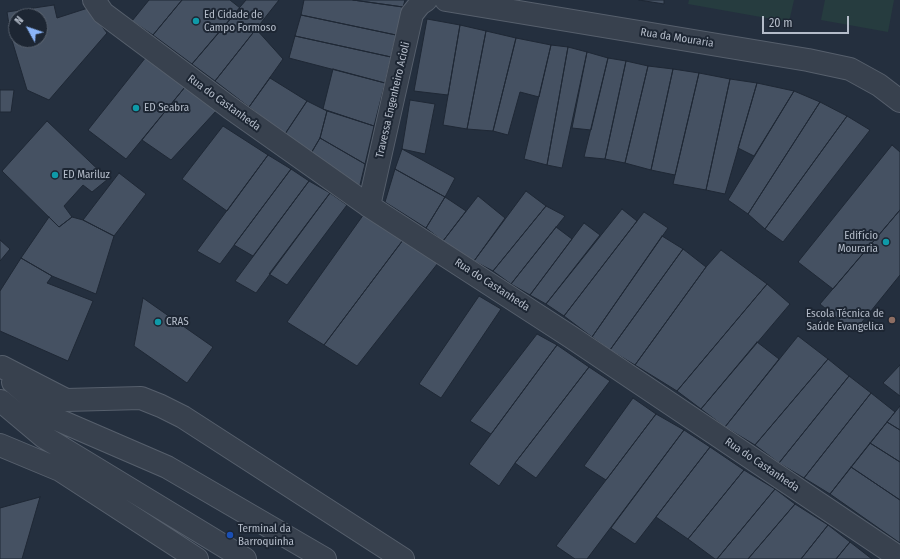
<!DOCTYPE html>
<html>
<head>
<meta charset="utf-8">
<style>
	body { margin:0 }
	#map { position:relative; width:900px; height:559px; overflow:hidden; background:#242f3e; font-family:"Fira Sans Condensed",sans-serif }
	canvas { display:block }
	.north { position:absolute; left:8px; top:8px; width:40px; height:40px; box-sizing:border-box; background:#1d2633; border:1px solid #59626f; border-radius:50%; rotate:310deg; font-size:11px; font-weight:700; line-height:16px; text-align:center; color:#b4bcc9 }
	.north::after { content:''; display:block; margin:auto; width:14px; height:18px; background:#8ab4f8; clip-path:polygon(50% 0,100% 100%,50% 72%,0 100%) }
	.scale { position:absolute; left:762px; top:16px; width:87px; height:18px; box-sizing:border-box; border:2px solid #b4bcc9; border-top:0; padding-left:5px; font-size:12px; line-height:14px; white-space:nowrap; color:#b4bcc9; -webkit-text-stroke:3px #1d2633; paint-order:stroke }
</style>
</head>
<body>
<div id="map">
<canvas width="900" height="559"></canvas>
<div class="north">N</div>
<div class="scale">20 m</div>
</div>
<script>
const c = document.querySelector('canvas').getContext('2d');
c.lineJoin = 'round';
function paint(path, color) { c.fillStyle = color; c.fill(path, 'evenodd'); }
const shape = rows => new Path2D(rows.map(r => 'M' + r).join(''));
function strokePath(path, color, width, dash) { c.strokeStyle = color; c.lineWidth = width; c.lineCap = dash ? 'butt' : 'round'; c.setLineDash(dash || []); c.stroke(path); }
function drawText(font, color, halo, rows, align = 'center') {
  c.font = font + ' "Fira Sans Condensed",sans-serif'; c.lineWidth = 4; c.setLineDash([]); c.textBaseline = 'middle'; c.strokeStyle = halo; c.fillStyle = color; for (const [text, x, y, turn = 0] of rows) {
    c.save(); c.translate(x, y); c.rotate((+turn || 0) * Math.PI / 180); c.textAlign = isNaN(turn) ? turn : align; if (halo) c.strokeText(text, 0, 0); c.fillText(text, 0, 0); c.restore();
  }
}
const green = shape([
	[689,0,794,0,789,22,688,4],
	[825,0,894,0,888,32,821,20]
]);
const building = shape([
	[149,0,182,0,153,35,132,21,149,0],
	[182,0,230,0,240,8,192,64,153,35,182,0],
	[246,0,279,0,215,81,192,64,246,0],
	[304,0,353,0,403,7,396,35,301,15,304,0],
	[353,0,405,0,403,7,353,0],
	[639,0,664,0,664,4,639,0],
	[54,5,57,18,88,8,107,33,49,100,27,90,11,37,7,12,54,5],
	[16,16,40,16,40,40,16,40,16,16],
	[301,15,396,35,391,57,295,36,301,15],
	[427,19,460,25,448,95,414,91,427,19],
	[460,25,486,31,467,129,443,125,460,25],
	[256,29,283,59,249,107,215,81,256,29],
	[486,31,516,38,493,131,467,129,486,31],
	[295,36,391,57,385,83,289,58,295,36],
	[516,38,551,45,539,97,520,92,508,135,493,131,516,38],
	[551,45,568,47,547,165,524,159,551,45],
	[568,47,587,52,562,168,547,165,568,47],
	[587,52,608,58,591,130,572,128,587,52],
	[146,57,185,87,126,159,88,130,146,57],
	[608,58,626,61,605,159,584,157,608,58],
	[626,61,648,66,625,163,605,159,626,61],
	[648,66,673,69,651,170,625,163,648,66],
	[333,69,385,83,374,126,323,109,333,69],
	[673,69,699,73,675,175,651,170,673,69],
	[699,73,730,79,706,190,673,184,699,73],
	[270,78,307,101,285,134,249,107,270,78],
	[730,79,757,83,725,194,706,190,730,79],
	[757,83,794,91,754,156,738,148,757,83],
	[185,87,216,111,171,160,142,140,185,87],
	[0,90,14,90,11,112,0,112,0,90],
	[794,91,820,102,748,214,728,200,794,91],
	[410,100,435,104,425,154,402,149,410,100],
	[307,101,327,111,320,138,310,155,285,134,307,101],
	[820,102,847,116,765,229,748,214,820,102],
	[327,111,374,126,365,164,320,138,327,111],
	[847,116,870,130,783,242,765,229,847,116],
	[47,121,108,179,92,192,83,185,64,206,72,217,59,227,2,171,47,121],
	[223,126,268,155,227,211,182,179,223,126],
	[320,138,365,164,359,189,310,155,320,138],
	[892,145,900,152,900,210,833,289,798,262,892,145],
	[402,149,455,178,445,197,395,169,402,149],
	[268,155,291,169,220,264,197,251,268,155],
	[291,169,309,181,253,256,234,245,291,169],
	[395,169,445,197,426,228,385,202,395,169],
	[119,173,146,194,114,236,83,220,119,173],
	[309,181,330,193,256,293,235,281,309,181],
	[526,191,546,206,493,271,474,261,526,191],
	[330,193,347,205,287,285,269,274,330,193],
	[478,196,505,218,474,261,443,241,478,196],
	[445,197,466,211,443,241,426,228,445,197],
	[546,206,565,216,511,284,493,271,546,206],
	[622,209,637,221,564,316,546,304,622,209],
	[900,210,900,275,854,332,820,304,900,210],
	[644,212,668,228,592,337,564,316,644,212],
	[364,214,403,240,324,345,287,322,364,214],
	[49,217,59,227,72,217,83,220,114,236,96,294,52,276,21,258,49,217],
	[584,223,600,235,546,304,530,295,584,223],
	[556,227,572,239,530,295,511,284,556,227],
	[662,236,683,249,610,350,592,337,662,236],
	[0,240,10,249,0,261,0,240],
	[403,240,438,263,357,366,324,345,403,240],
	[683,249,706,267,635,365,610,350,683,249],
	[721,250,767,284,677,391,635,365,706,267,721,250],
	[21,258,52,276,47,283,93,301,68,361,0,331,0,291,21,258],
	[767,284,790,304,701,409,677,391,767,284],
	[479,296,501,309,441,398,419,384,479,296],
	[143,298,213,347,187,383,134,346,143,298],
	[537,334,557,345,491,434,470,421,537,334],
	[798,336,828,359,755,445,725,427,798,336],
	[757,342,779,359,725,427,701,409,757,342],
	[557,345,589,367,515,463,499,486,469,464,557,345],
	[828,359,849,376,779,463,755,445,828,359],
	[900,365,900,396,883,383,900,365],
	[589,367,610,381,536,478,515,463,589,367],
	[849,376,871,393,804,478,779,463,849,376],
	[871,393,895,412,830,494,804,478,871,393],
	[633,398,656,414,606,480,584,466,633,398],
	[900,406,900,430,887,422,900,406],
	[656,414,684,430,587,559,575,559,556,546,656,414],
	[887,422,900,430,900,462,870,443,887,422],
	[684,430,710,447,635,544,611,528,684,430],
	[870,443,900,462,900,500,851,467,870,443],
	[710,447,744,470,688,539,656,517,710,447],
	[851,467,900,500,900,543,830,494,851,467],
	[744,470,775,489,717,559,715,559,688,539,744,470],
	[775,489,795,504,748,559,717,559,775,489],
	[40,497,22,559,0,559,0,508,40,497],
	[795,504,828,525,801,559,748,559,795,504],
	[828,525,850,542,836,559,801,559,828,525],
	[850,542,872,559,836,559,850,542]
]);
const minor = shape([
	[94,0,103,13,229,107,369,206,571,337,900,558],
	[446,0,808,60,850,69,879,85,900,101],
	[369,206,412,14,420,4,426,0],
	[2,367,66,400,141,398,161,406,183,417,403,559],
	[13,382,56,419,167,467,325,559],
	[1,401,44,437,245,559],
	[0,445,60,470,197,559]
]);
const markers = [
	[196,21,4,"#0f9aa8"],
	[136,108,4,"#0f9aa8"],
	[55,175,4,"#0f9aa8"],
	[886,242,4,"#0f9aa8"],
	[892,320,4,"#8d6e63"],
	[158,322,4,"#0f9aa8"],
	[230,535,4,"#1a4fb4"]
];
const poiNames = [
	["Ed Cidade de",204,15],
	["Campo Formoso",204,28],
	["ED Seabra",144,108],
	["ED Mariluz",63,175],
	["Edifício",878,236,"right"],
	["Mouraria",878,249,"right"],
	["Escola Técnica de",884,314,"right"],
	["Saúde Evangelica",884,327,"right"],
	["CRAS",166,322],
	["Terminal da",238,529],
	["Barroquinha",238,542]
];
const streetNames = [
	["Rua da Mouraria",677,38,9],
	["Travessa Engenheiro Acioli",393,100,-77],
	["Rua do Castanheda",224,103,36],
	["Rua do Castanheda",492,285,33],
	["Rua do Castanheda",762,465,34]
];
paint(green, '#263c3f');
paint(building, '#455162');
strokePath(building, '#1f2835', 1);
strokePath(minor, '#565f6c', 24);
strokePath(minor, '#38414e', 22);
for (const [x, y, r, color] of markers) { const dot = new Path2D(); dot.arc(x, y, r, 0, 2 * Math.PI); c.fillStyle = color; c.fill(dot); strokePath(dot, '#1d2633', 1.5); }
drawText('11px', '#b4bcc9', '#1d2633', poiNames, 'left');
drawText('11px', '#b4bcc9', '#1d2633', streetNames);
</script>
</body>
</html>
